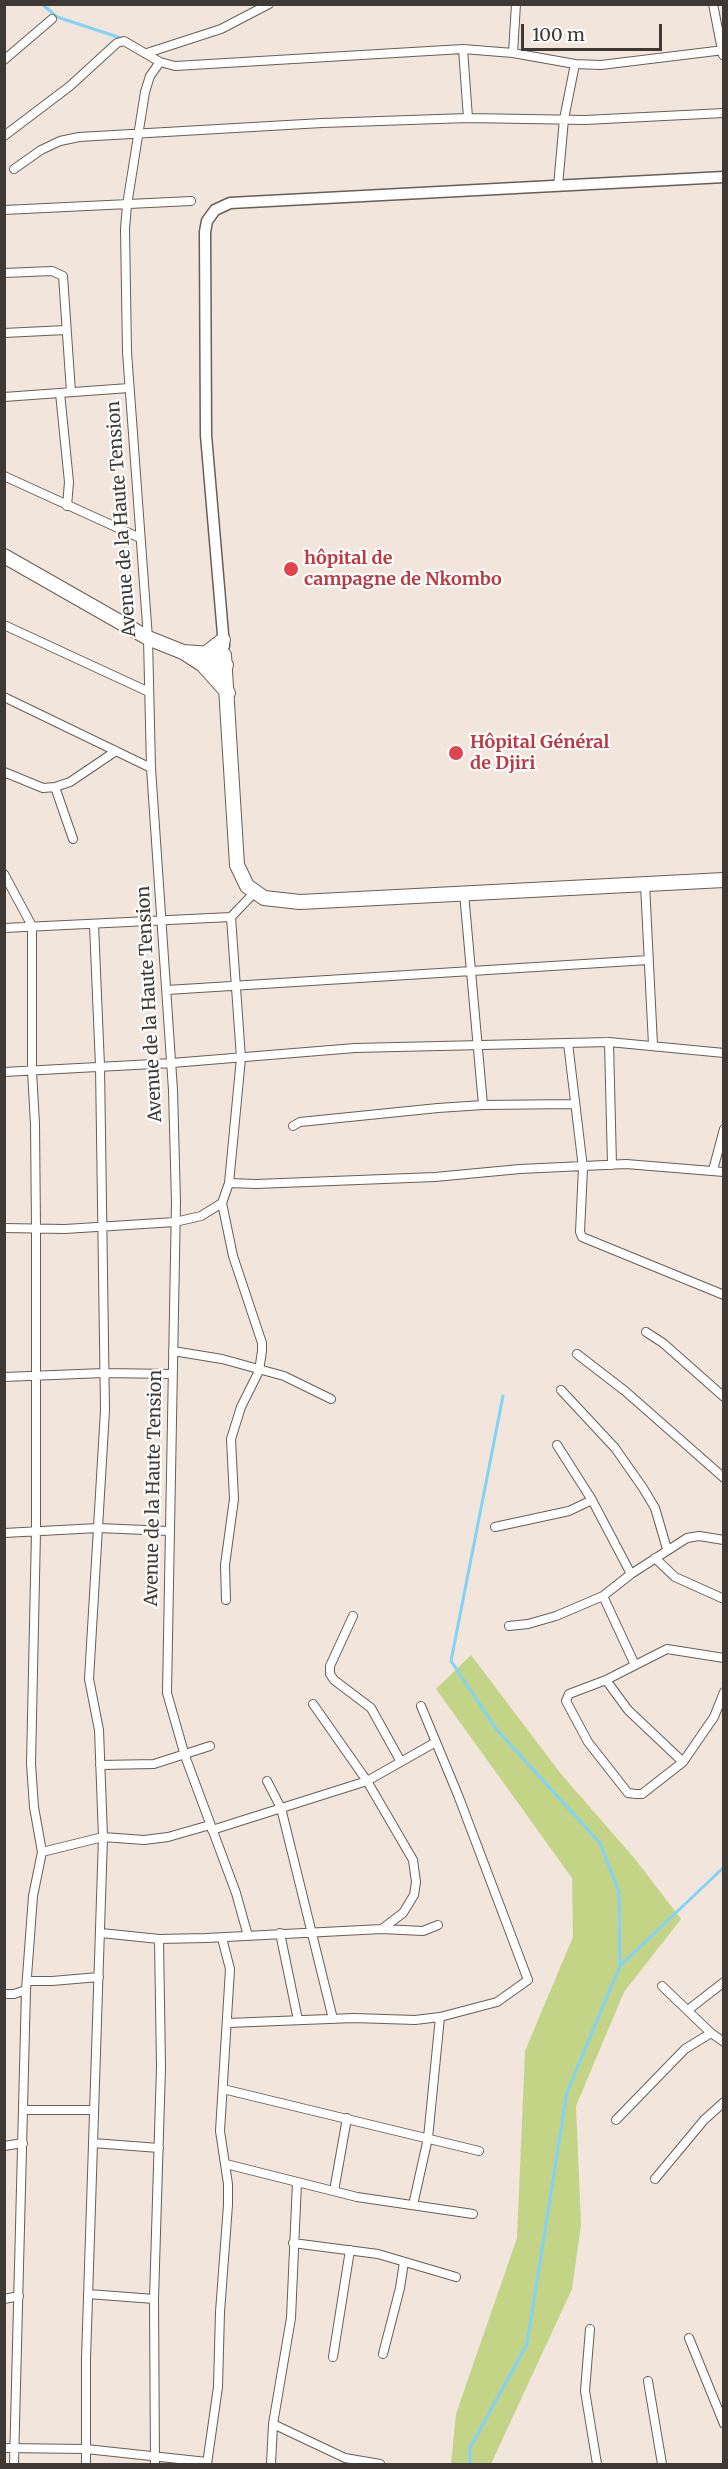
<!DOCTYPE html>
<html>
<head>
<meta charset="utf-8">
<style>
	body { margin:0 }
	#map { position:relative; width:728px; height:2469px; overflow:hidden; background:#f2e5db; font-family:Merriweather,serif }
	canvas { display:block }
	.frame { position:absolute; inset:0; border:6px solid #3e3935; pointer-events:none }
	.scale { position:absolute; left:521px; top:24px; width:141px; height:27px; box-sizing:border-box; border:3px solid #3e3935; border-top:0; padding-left:8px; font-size:18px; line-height:21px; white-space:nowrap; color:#3e3935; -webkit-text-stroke:4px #fff; paint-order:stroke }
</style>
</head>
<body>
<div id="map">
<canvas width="728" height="2469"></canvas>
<div class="frame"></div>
<div class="scale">100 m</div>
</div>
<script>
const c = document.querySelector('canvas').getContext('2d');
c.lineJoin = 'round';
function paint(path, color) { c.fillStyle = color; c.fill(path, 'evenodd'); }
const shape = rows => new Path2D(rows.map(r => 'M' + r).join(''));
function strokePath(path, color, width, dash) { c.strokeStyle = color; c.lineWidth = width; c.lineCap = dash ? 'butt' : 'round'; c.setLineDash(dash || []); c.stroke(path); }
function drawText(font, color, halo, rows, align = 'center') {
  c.font = font + ' Merriweather,serif'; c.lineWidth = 4.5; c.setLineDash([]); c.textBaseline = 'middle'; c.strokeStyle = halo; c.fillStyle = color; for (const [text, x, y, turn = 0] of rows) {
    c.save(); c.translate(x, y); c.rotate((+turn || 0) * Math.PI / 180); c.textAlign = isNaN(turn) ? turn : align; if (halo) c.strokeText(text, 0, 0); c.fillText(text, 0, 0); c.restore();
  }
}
const green = shape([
	[471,1655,561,1774,635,1859,681,1919,624,1992,576,2106,581,2225,572,2289,491,2464,451,2464,456,2414,517,2238,525,2051,573,1937,572,1878,436,1689]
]);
const stream = shape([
	[42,4,57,17,121,38],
	[503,1396,451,1661,497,1730,600,1843,619,1892,620,1964],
	[470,2464,470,2448,527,2344,567,2092,620,1966,724,1867]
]);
const minor = shape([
	[713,4,723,55],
	[463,49,468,118],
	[147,53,221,29,269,4],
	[513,53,516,4],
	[4,60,52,19],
	[160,62,150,76,145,92,127,205,125,229,127,352,148,638,151,768,173,1090,176,1202,167,1693,185,1756,236,1893,248,1936],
	[4,136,70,86,117,43,124,41,160,62,175,66,463,49,513,53,575,64,601,65,724,50],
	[14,169,41,150,60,141,79,137,322,123,468,118,585,120,724,113],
	[558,186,564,119,575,64],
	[4,210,191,201],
	[4,273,52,271,63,276,71,392],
	[4,333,66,330],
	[60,393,69,482,67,506],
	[4,397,129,388],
	[4,476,140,538],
	[4,625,149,692],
	[4,697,151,768],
	[4,772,43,788,55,787,70,782,116,751],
	[55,787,73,839],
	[4,874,32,926,32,1071,35,1124,36,1228,36,1532,31,1764,34,1807,42,1852,33,1896,26,1990,14,2464],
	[645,884,653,1045],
	[464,893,483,1105],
	[4,928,231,917],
	[167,990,648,960],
	[609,1042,612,1165],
	[568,1043,583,1168,580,1232,582,1237,724,1295],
	[4,1072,172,1063,355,1048,609,1042,724,1053],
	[293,1126,300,1122,438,1108,483,1105,573,1104],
	[713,1170,724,1129],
	[229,1183,256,1184,435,1177,520,1169,626,1164,724,1172],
	[222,1203,233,1256,262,1343,262,1351,259,1371,241,1407,231,1439,234,1499,225,1565,226,1600],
	[4,1228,65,1229,175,1222,201,1216,222,1203,229,1183,241,1058,231,917,254,893],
	[646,1332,663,1343,724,1397],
	[173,1351,222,1359,284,1376,331,1399],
	[577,1354,625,1391,724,1478],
	[4,1377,104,1373,172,1374],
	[561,1390,615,1448,643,1488,655,1508,667,1549],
	[557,1445,592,1500,631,1574],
	[495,1527,569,1511,592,1500],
	[4,1533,98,1528,169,1531],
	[655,1558,675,1577,724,1599],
	[603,1596,635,1665],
	[353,1616,330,1666,330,1674,334,1680,371,1708,401,1762],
	[509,1626,528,1624,556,1616,603,1596,631,1574,687,1538,699,1536,724,1540],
	[724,1658,667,1649,606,1680,569,1694,566,1701,588,1742,628,1793,636,1794,642,1794,683,1762,714,1717,724,1692],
	[606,1680,628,1710,683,1762],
	[313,1704,367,1781,413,1860,416,1882,414,1895,403,1913,382,1929],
	[100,1765,154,1764,210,1746],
	[267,1781,281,1808,333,2019],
	[212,1830,367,1781,436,1742],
	[42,1852,103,1837,144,1840,168,1837,210,1825],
	[101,1933,159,1939,206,1938,382,1929,423,1931,438,1925],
	[280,1933,298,2020],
	[27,1981,52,1981,99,1977],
	[662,1986,711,2033,724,2042],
	[4,1994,14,1994,26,1990],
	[688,2010,724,1982],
	[228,2023,354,2018,415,2020,440,2017,497,2002,528,1980,458,1795,421,1706],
	[223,2089,479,2151],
	[24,2110,94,2110],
	[616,2120,685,2049,711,2033],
	[93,2143,159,2148],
	[4,2146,23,2143],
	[226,2164,357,2197,473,2214],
	[655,2179,704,2120,724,2102],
	[334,2191,347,2118],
	[413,2205,428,2138,440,2017],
	[293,2243,378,2254,456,2277],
	[88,2294,154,2299],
	[4,2299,19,2296],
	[590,2329,585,2391,597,2464],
	[689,2338,724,2424],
	[383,2354,400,2288,404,2262],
	[333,2357,350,2250],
	[648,2381,662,2464],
	[273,2424,345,2458,380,2464],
	[4,2448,86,2449,207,2462],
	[86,2464,86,2359,103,1837,99,1730,89,1679,105,1410,100,1066,94,925],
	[155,2464,154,2299,161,2067,159,1939],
	[207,2464,218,2387,220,2312,228,2205,228,2184,220,2131,230,1969,222,1938],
	[271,2464,273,2424,291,2318,297,2182]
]);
const tertiary = shape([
	[224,646,206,435,205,232,207,221,215,210,230,203,724,177]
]);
const primary = shape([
	[4,556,148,638,183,652,203,665,226,665],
	[183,652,224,655,237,865,247,886,264,898,300,902,724,880],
	[205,654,223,640],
	[203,665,228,693]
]);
const markers = [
	[291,569,8,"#e0444e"],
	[456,753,8,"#e0444e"]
];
const streetNames = [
	["Avenue de la Haute Tension",122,519,-94],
	["Avenue de la Haute Tension",150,1004,-93],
	["Avenue de la Haute Tension",154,1488,-89]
];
const healthNames = [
	["hôpital de",304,559],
	["campagne de Nkombo",304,580],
	["Hôpital Général",470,743],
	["de Djiri",470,764]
];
paint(green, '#c3d487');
strokePath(stream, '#82d3f8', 3);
strokePath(minor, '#695e55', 10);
strokePath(tertiary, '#695e55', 13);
strokePath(primary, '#695e55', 16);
strokePath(minor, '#fff', 8);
strokePath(tertiary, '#fff', 10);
strokePath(primary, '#fff', 14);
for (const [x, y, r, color] of markers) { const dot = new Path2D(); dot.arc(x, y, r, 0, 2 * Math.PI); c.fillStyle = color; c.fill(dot); strokePath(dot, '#fff', 2); }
drawText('18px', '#3e3935', '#fff', streetNames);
drawText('bold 18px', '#be3a42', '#fff', healthNames, 'left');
</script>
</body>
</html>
